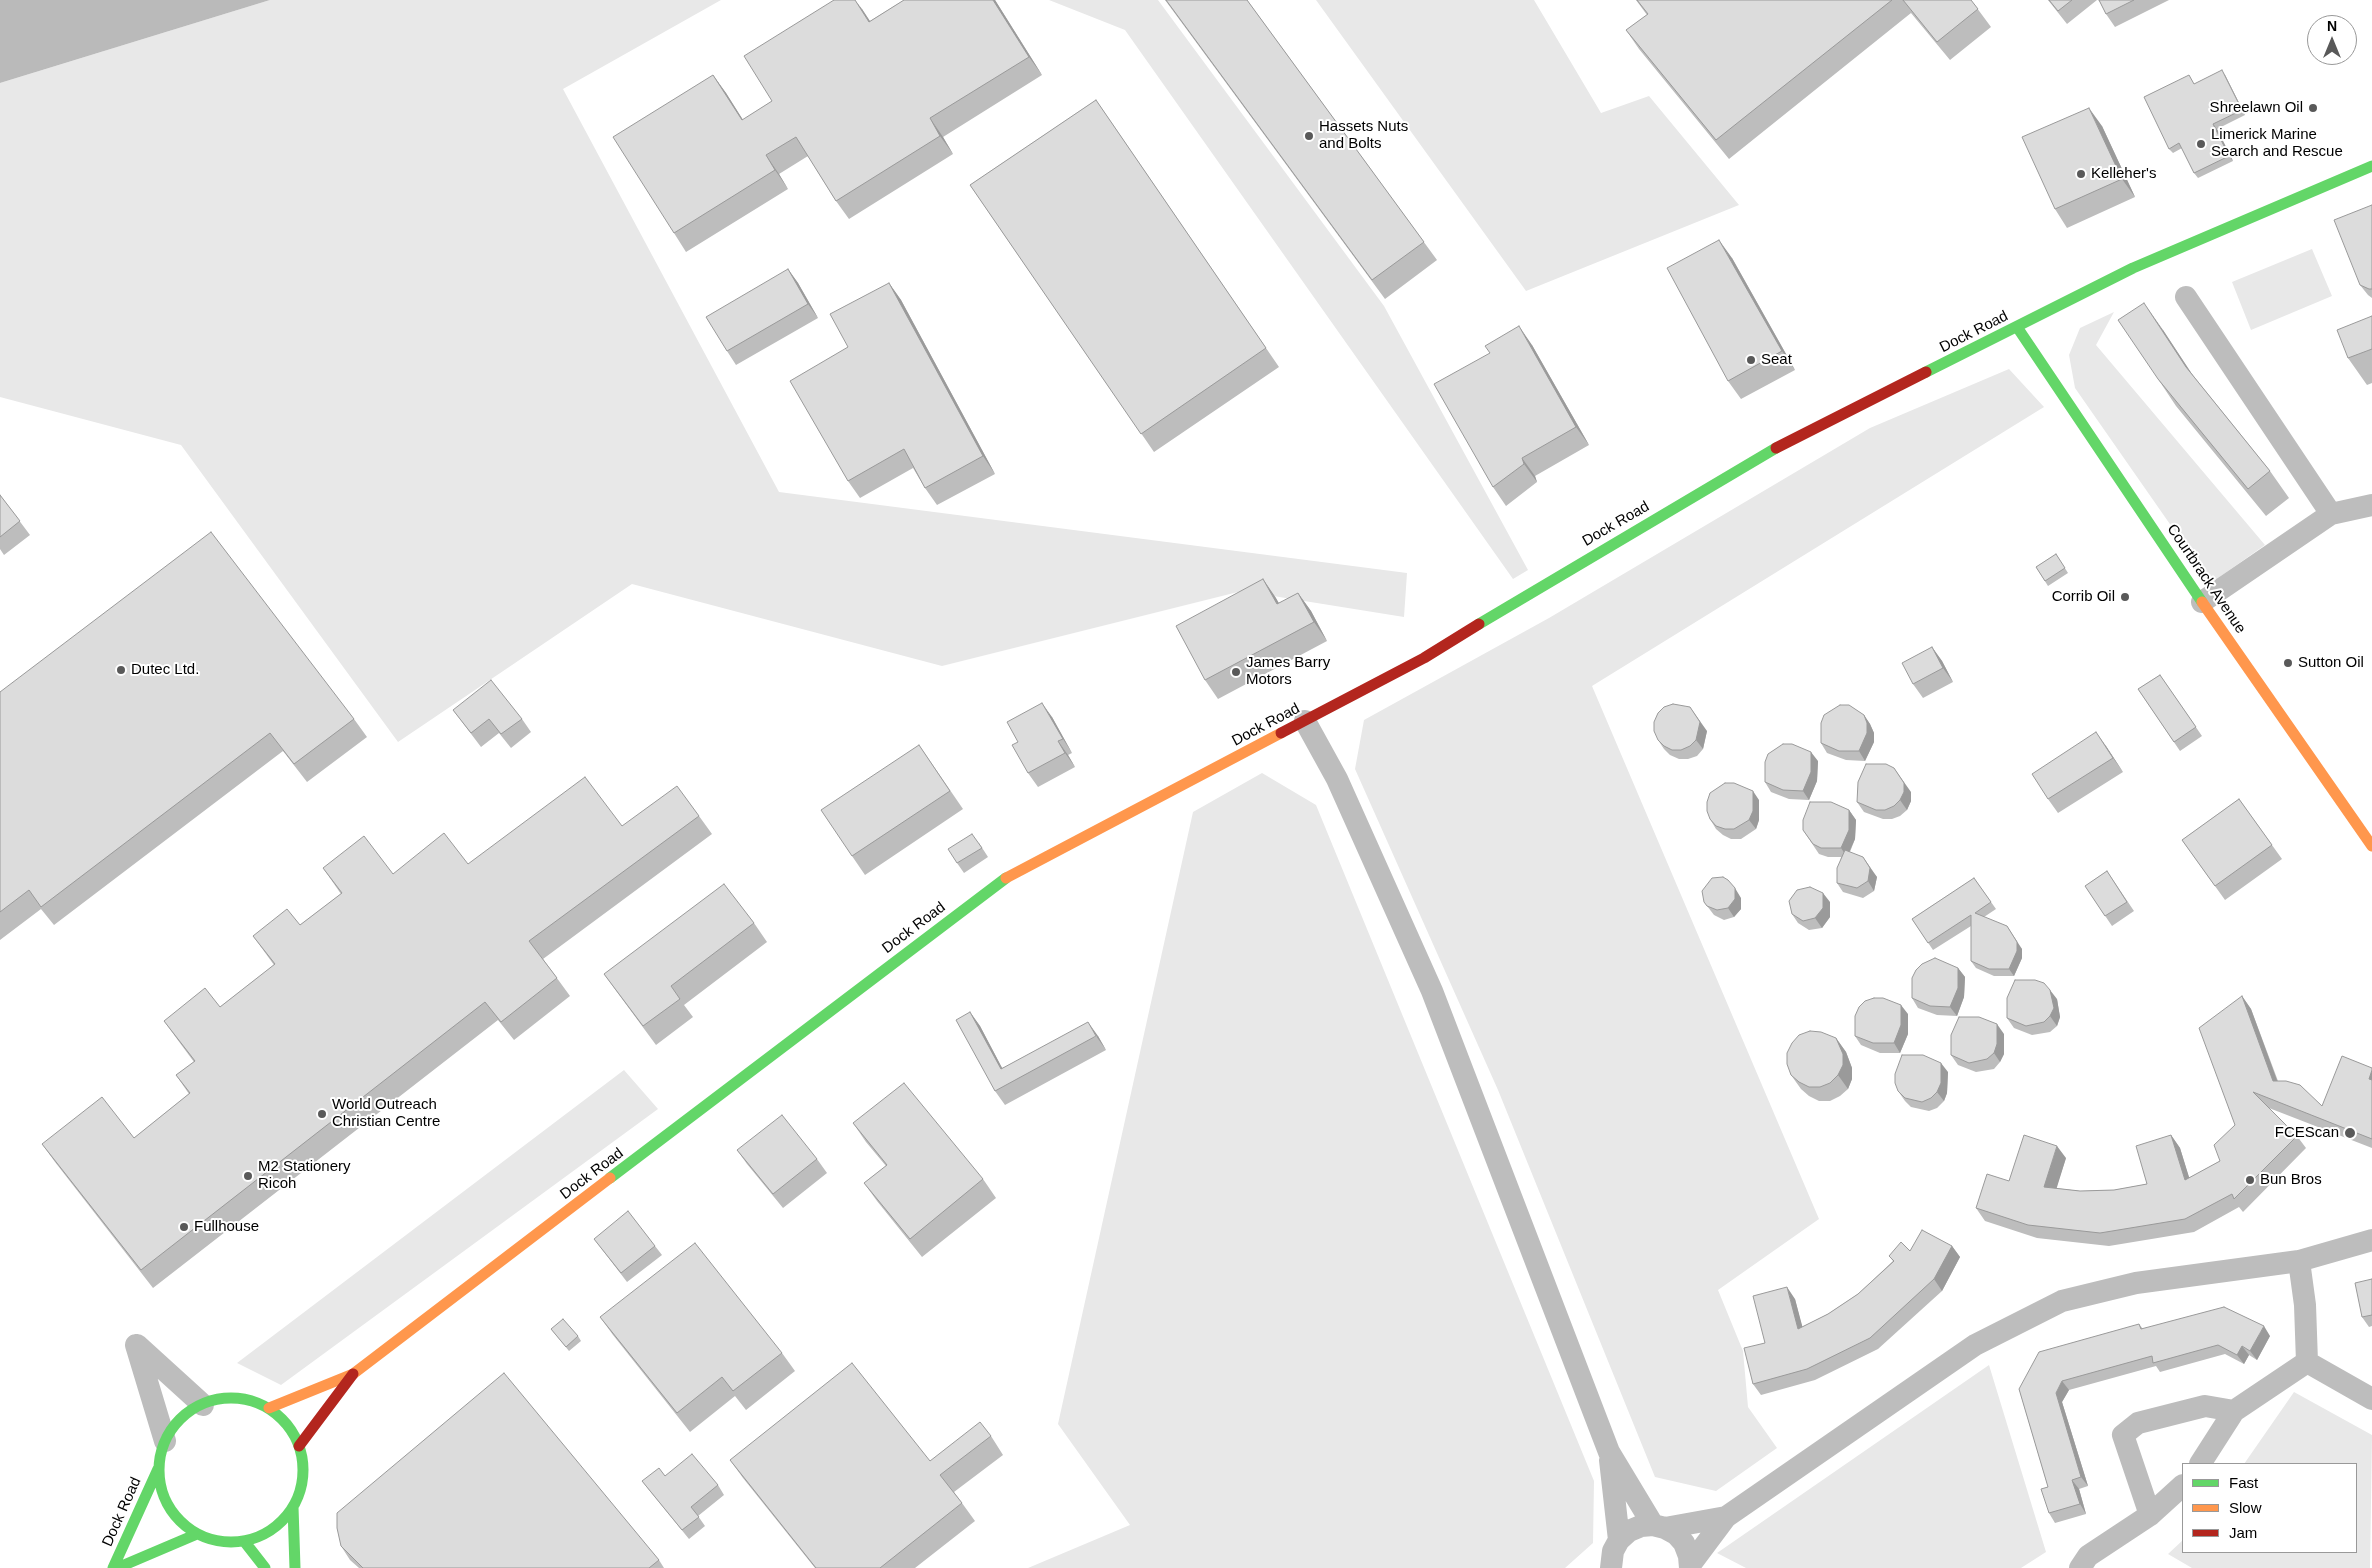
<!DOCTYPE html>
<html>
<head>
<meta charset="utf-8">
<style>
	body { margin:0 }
	#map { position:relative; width:2372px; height:1568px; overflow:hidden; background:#fff; font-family:Helvetica,sans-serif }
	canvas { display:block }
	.legend { position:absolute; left:2182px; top:1463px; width:175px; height:90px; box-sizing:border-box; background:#fff; border:1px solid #999; margin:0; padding:6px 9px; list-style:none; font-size:15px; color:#000 }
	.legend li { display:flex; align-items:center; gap:10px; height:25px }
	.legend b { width:25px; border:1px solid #999 }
	.north { position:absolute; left:2307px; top:15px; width:50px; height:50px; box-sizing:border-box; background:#fff; border:1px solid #999; border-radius:50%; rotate:0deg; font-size:14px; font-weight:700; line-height:20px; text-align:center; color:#000 }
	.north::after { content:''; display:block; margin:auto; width:18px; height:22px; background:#595959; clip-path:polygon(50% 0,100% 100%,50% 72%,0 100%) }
</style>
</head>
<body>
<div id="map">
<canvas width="2372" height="1568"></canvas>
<ul class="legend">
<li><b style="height:6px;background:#63d668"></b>Fast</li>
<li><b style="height:6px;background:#ff974d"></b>Slow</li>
<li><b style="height:6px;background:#b3261e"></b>Jam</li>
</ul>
<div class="north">N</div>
</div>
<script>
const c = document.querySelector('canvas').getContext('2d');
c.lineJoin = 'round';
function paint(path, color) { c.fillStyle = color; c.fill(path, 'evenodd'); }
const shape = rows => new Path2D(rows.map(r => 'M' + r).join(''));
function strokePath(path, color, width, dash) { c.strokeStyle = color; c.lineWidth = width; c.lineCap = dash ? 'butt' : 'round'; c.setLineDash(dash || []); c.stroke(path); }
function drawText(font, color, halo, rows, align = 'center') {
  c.font = font + ' Helvetica,sans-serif'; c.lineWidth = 4; c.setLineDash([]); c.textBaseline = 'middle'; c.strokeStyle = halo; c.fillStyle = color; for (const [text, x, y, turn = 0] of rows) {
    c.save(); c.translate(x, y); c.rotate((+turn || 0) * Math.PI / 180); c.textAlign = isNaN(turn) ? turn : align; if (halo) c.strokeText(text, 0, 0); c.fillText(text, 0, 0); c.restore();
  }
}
const green = shape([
	[270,0,721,0,563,89,779,492,1407,573,1404,617,1242,591,942,666,632,584,398,742,181,445,0,397,0,83],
	[1049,0,1158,0,1384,306,1528,570,1513,579,1125,30],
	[1316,0,1534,0,1601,113,1649,96,1739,205,1526,291],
	[2312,249,2332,296,2251,330,2232,282],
	[2114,312,2096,345,2265,545,2211,583,2075,388,2069,355,2080,328],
	[2009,369,2044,407,1592,686,1819,1219,1718,1290,1743,1351,1748,1407,1777,1448,1716,1491,1655,1477,1498,1090,1355,769,1364,720,1549,618,1870,428],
	[1262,773,1316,805,1594,1481,1593,1543,1565,1568,1028,1568,1130,1525,1058,1424,1193,812],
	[624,1070,658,1109,281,1385,237,1363],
	[1989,1365,2046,1552,2021,1568,1746,1568,1717,1553],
	[2294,1392,2372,1435,2370,1568,2192,1568,2168,1554,2183,1540,2183,1552,2356,1552,2356,1464,2244,1464]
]);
const water = shape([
	[0,0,270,0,0,83]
]);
const street = shape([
	[2186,297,2331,514],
	[2202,602,2331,514,2372,505],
	[1305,721,1337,779,1432,991,1609,1452,1653,1525],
	[136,1345,165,1441],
	[137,1345,203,1405],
	[2307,1362,2372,1399],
	[1610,1460,1619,1540],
	[2200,1464,2234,1411,2307,1362,2305,1305,2299,1261],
	[2150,1515,2123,1435,2138,1423,2205,1406,2234,1411],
	[1665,1528,1726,1517],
	[1690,1565,1726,1517,1975,1345,2062,1301,2136,1283,2299,1261,2372,1240],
	[1611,1568,1613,1551,1619,1540,1629,1531,1641,1526,1653,1525,1665,1528,1676,1534,1684,1543,1689,1556,1690,1568],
	[2080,1568,2088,1556,2150,1515,2183,1485]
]);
const fast = shape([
	[2017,327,2202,602],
	[1926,372,2133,268,2372,166],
	[1479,624,1776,448],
	[610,1178,1006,878],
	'159 1470a72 72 0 1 1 144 0a72 72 0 1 1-144 0Z',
	[293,1507,295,1568],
	[244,1541,265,1568],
	[113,1568,158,1469],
	[117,1568,197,1534]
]);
const slow = shape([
	[2202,602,2372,846],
	[1006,878,1281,733],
	[269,1408,353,1374,610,1178]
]);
const jam = shape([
	[1776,448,1926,372],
	[1281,733,1424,658,1479,624],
	[299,1446,353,1374]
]);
const wall = shape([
	[904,0,995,0,1042,75,943,137,953,154,849,219,836,201,808,156,779,174,788,189,686,252,674,233,713,75,726,93,743,120,772,101,862,9,870,21],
	[1165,0,1247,0,1437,260,1385,299],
	[1636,0,1971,0,1991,27,1950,60,1911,13,1729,159,1639,49,1626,30,1647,15],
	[2048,0,2097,0,2067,24],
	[2099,0,2169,0,2115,27,2106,14],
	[2189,75,2194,84,2225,75,2245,115,2217,129,2233,161,2198,178,2194,173,2182,148,2173,153,2169,149],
	[1096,100,1279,367,1154,452,970,185],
	[2102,126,2135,197,2067,228,2055,209],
	[2372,205,2372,298,2368,295,2360,285],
	[1732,258,1795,370,1741,399,1728,381],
	[788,269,798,283,818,318,736,365,727,351],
	[889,283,901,300,995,474,937,505,925,488,913,468,860,498,848,481],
	[2372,316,2372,383,2367,385,2348,358],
	[2163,330,2192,374,2270,471,2289,498,2266,516,2176,406,2158,379],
	[1532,345,1589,445,1535,476,1537,482,1506,506,1493,487],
	[0,495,30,535,4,555,0,549],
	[2056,554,2068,573,2048,586,2036,567],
	[1263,579,1279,603,1298,593,1311,611,1327,641,1218,699,1205,680],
	[1932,647,1942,661,1953,682,1923,698,1913,684],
	[2160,675,2202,736,2180,751,2138,689],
	[0,692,354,719,367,737,307,782,283,751,54,925,41,909,0,940],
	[453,710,522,719,531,732,511,748,499,733,481,747],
	[1864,715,1870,724,1874,733,1874,742,1865,761,1846,760,1827,753,1821,743],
	[1052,717,1072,753,1068,755,1075,767,1038,787,1028,773,1018,742],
	[1707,731,1703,749,1697,756,1688,759,1679,759,1670,755,1664,749,1658,740],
	[919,745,963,809,865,875,852,856],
	[2106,746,2123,772,2058,813,2048,799],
	[1818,761,1817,781,1809,800,1789,799,1771,792,1765,782],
	[1911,792,1911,801,1907,810,1900,816,1892,819,1883,819,1864,812,1857,802],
	[2239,799,2282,859,2225,900,2182,840],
	[1759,800,1759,820,1756,829,1741,839,1731,839,1723,835,1716,829,1710,819],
	[1849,810,1856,820,1855,839,1850,852,1877,877,1874,891,1863,898,1843,892,1837,883,1841,857,1828,857,1819,854,1803,830],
	[699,816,712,834,543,959,570,996,514,1040,498,1020,153,1288,55,1162,42,1144,134,1138,189,1094,176,1075,194,1062,177,1039,164,1021,220,1007,274,965,253,936,300,925,341,894,323,868,393,874,468,864],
	[979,843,988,857,964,873,957,863],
	[2107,871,2134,911,2112,926,2085,886],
	[1974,878,1996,909,1984,917,2022,949,2022,958,2014,976,1994,976,1976,968,1971,961,1971,926,1933,950,1912,919],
	[1741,898,1741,909,1734,917,1724,920,1714,915,1704,902],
	[1830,902,1830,917,1822,928,1809,930,1798,923,1792,914],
	[754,923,767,942,684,1005,693,1017,656,1045,617,992,604,974],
	[1958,968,1965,977,1964,997,1957,1016,1937,1015,1918,1008,1912,998],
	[2242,996,2251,1009,2278,1081,2322,1106,2372,1068,2372,1148,2269,1108,2297,1136,2306,1148,2243,1212,2239,1207,2194,1232,2109,1246,2037,1238,1985,1221,1976,1208,2009,1181,2066,1158,2056,1188,2080,1191,2114,1190,2147,1184,2171,1135,2180,1148,2189,1178,2220,1161,2235,1125],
	[2057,999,2060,1017,2057,1026,2050,1032,2032,1035,2014,1028,2007,1018],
	[970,1012,980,1026,1002,1068,1098,1036,1106,1050,1005,1105,995,1091],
	[1908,1014,1908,1034,1900,1053,1880,1053,1861,1045,1855,1036],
	[2004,1034,2004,1054,2000,1062,1994,1069,1976,1072,1958,1065,1951,1055],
	[1836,1038,1846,1052,1852,1068,1852,1079,1848,1089,1840,1096,1830,1101,1819,1101,1809,1096,1801,1089,1791,1075],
	[1948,1072,1947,1093,1944,1101,1937,1108,1929,1111,1911,1107,1905,1101,1898,1091],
	[853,1123,983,1179,996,1198,922,1257,877,1201,864,1183,886,1166,866,1142],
	[737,1150,817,1159,827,1173,783,1208,747,1164],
	[594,1239,655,1246,662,1255,627,1282],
	[1952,1246,1960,1257,1942,1291,1878,1349,1815,1380,1761,1395,1753,1384,1765,1343,1795,1299,1802,1327,1828,1314,1858,1294,1893,1261,1889,1256,1910,1251],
	[2372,1279,2372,1326,2369,1327,2362,1317],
	[600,1317,782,1353,795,1371,746,1410,735,1396,690,1432,613,1335],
	[2139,1324,2143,1329,2270,1336,2257,1360,2249,1355,2244,1364,2225,1354,2160,1372,2156,1366,2069,1390,2062,1402,2088,1486,2079,1489,2086,1514,2055,1523,2049,1513,2048,1487,2019,1389],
	[551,1329,578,1336,581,1341,569,1351],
	[991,1436,1003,1455,954,1492,975,1521,915,1568,815,1568,743,1478,730,1460,930,1461],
	[665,1476,718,1485,724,1495,698,1516,705,1526,689,1539,649,1490,642,1481],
	[341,1546,659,1560,664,1568,359,1568,350,1560]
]);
const shadedWall = shape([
	[855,0,862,9,882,40,869,22],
	[993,0,995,0,1042,75,1029,57],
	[2222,70,2225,75,2245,115,2242,110],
	[713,75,726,93,755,139,742,120],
	[2089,108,2102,126,2135,197,2122,179],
	[930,118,943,137,953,154,940,136],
	[2213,124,2217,129,2233,161,2229,156],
	[766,155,779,174,788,189,775,170],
	[1719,240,1732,258,1795,370,1782,351],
	[788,269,798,283,818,318,808,304],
	[889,283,901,300,995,474,983,456],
	[2144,303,2163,330,2205,394,2186,367],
	[1519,326,1532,345,1589,445,1576,427],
	[1522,458,1535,476,1537,482,1524,464],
	[1263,579,1276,598,1289,623,1277,604],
	[1298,593,1311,611,1327,641,1314,622],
	[1932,647,1942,661,1953,682,1943,668],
	[1042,703,1052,717,1072,753,1063,739],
	[1690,707,1707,731,1703,749,1696,740],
	[1864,715,1870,724,1874,733,1874,742,1865,761,1859,751],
	[2096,732,2106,746,2123,772,2113,758],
	[1058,741,1068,755,1075,767,1065,753],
	[1811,752,1818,761,1817,781,1809,800,1803,791],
	[1894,768,1911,792,1911,801,1907,810,1900,800],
	[1753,791,1759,800,1759,820,1756,829,1749,820],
	[1849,810,1856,820,1855,839,1847,857,1841,848],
	[1863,857,1877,877,1874,891,1868,881],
	[1735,888,1741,898,1741,909,1734,917,1728,908],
	[1823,893,1830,902,1830,917,1822,928,1815,918],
	[2007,926,2022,949,2022,958,2014,976,2009,969],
	[1958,968,1965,977,1964,997,1957,1016,1950,1007],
	[2050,990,2057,999,2060,1017,2057,1026,2050,1016],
	[2242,996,2251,1009,2282,1094,2273,1081],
	[1901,1005,1908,1014,1908,1034,1900,1053,1894,1043],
	[970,1012,980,1026,1010,1083,1001,1069],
	[1088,1022,1098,1036,1106,1050,1096,1036],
	[1997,1024,2004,1034,2004,1054,2000,1062,1994,1053],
	[1836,1038,1846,1052,1852,1068,1852,1079,1848,1089,1838,1075],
	[1941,1063,1948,1072,1947,1093,1944,1101,1937,1092],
	[2372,1070,2372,1084,2369,1079],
	[2171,1135,2180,1148,2194,1193,2185,1180],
	[2057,1146,2066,1158,2053,1200,2044,1187],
	[1952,1246,1960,1257,1942,1291,1934,1279],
	[1787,1287,1795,1299,1806,1340,1798,1329],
	[2264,1326,2270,1336,2257,1360,2250,1351],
	[2242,1346,2249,1355,2244,1364,2237,1355],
	[2062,1381,2069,1390,2062,1402,2088,1486,2081,1477,2056,1393],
	[2072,1480,2079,1489,2086,1514,2080,1504]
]);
const building = shape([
	[834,0,855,0,869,22,904,0,993,0,1029,57,930,118,940,136,836,201,796,137,766,155,775,170,674,233,613,137,713,75,742,120,772,101,744,56,834,0],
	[1166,0,1247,0,1424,242,1372,280,1166,0],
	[1637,0,1892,0,1716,140,1626,30,1648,14,1637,0],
	[1903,0,1971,0,1978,9,1937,42,1903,0],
	[2049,0,2072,0,2058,11,2049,0],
	[2099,0,2134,0,2106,14,2099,0],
	[2222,70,2242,110,2213,124,2229,156,2194,173,2179,143,2169,149,2144,97,2189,75,2194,84,2222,70],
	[1096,100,1266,348,1141,434,970,185,1096,100],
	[2089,108,2122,179,2055,209,2022,137,2089,108],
	[2372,205,2372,289,2369,289,2360,285,2334,220,2372,205],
	[1719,240,1782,351,1728,381,1667,268,1719,240],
	[788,269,808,304,727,351,706,317,788,269],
	[889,283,983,456,925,488,904,449,848,481,790,381,848,347,830,314,889,283],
	[2144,303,2186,367,2270,471,2248,489,2158,379,2118,320,2144,303],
	[2372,316,2372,349,2348,358,2337,330,2372,316],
	[1519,326,1576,427,1522,458,1524,464,1493,487,1434,384,1490,353,1485,346,1519,326],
	[0,495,20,521,0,537,0,495],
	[211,532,354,719,294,764,270,733,41,907,29,890,0,912,0,692,211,532],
	[2056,554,2065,568,2045,581,2036,567,2056,554],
	[1263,579,1277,604,1298,593,1314,622,1205,680,1176,626,1263,579],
	[1932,647,1943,668,1913,684,1902,663,1932,647],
	[2160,675,2196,727,2174,742,2138,689,2160,675],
	[491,680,522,719,501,734,489,719,471,733,453,710,491,680],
	[1042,703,1063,739,1058,741,1065,753,1028,773,1012,745,1018,742,1007,722,1042,703],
	[1673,704,1690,707,1700,722,1696,740,1690,746,1681,750,1672,750,1664,746,1658,740,1654,731,1654,722,1658,713,1664,707,1673,704],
	[1840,705,1849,705,1864,715,1867,723,1867,733,1859,751,1839,751,1821,743,1821,723,1824,715,1840,705],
	[2096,732,2113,758,2048,799,2032,774,2096,732],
	[1783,744,1792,744,1811,752,1811,772,1803,791,1783,790,1765,782,1765,762,1768,754,1783,744],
	[919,745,950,791,852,856,821,810,919,745],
	[1866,764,1886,764,1894,768,1904,783,1904,792,1900,800,1894,806,1885,810,1876,810,1857,802,1858,782,1866,764],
	[585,777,622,826,677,786,699,816,529,941,557,978,501,1022,485,1002,141,1270,42,1144,102,1097,134,1138,190,1093,176,1075,195,1061,164,1021,205,988,220,1007,275,964,253,936,287,909,300,925,342,893,323,868,364,836,393,874,444,833,468,864,585,777],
	[1725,783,1734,783,1753,791,1753,811,1749,820,1734,829,1725,829,1716,826,1710,819,1707,811,1707,802,1710,793,1725,783],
	[2239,799,2272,845,2215,886,2182,840,2239,799],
	[1810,802,1831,802,1849,810,1849,830,1841,848,1821,848,1813,844,1803,830,1803,820,1810,802],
	[972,834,982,848,957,863,948,849,972,834],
	[1845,850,1863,857,1870,868,1868,881,1857,888,1837,883,1837,868,1845,850],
	[2107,871,2127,902,2105,916,2085,886,2107,871],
	[1723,877,1728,880,1735,888,1735,899,1728,908,1717,910,1707,906,1704,902,1702,891,1712,878,1723,877],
	[1974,878,1991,902,1975,913,2007,926,2017,942,2017,951,2009,969,1989,969,1971,961,1971,915,1928,943,1912,919,1974,878],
	[724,884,754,923,671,986,680,999,643,1026,604,974,724,884],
	[1810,887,1823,893,1823,908,1815,918,1803,921,1792,914,1789,901,1797,890,1810,887],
	[1935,958,1958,968,1958,988,1950,1007,1930,1006,1912,998,1912,978,1916,970,1922,964,1935,958],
	[2015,980,2035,980,2044,983,2050,990,2054,1008,2050,1016,2044,1022,2026,1026,2007,1018,2007,998,2015,980],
	[2242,996,2273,1081,2286,1081,2300,1085,2322,1106,2342,1056,2372,1068,2372,1070,2369,1079,2372,1080,2372,1139,2253,1092,2297,1136,2234,1199,2232,1194,2185,1219,2100,1233,2028,1225,1976,1208,1987,1174,2009,1181,2024,1135,2057,1146,2044,1187,2080,1191,2114,1190,2147,1184,2136,1146,2171,1135,2185,1180,2220,1161,2214,1145,2235,1125,2199,1028,2242,996],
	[1874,998,1883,998,1901,1005,1901,1025,1894,1043,1873,1043,1855,1036,1855,1016,1859,1007,1865,1001,1874,998],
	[970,1012,1001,1069,1088,1022,1096,1036,995,1091,956,1020,970,1012],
	[1959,1017,1979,1017,1997,1024,1997,1044,1994,1053,1987,1059,1969,1063,1951,1055,1951,1035,1959,1017],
	[1810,1031,1821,1032,1836,1038,1843,1054,1843,1065,1838,1075,1830,1083,1820,1087,1809,1087,1799,1082,1791,1075,1787,1064,1787,1053,1792,1043,1799,1035,1810,1031],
	[1902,1055,1923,1055,1941,1063,1941,1083,1937,1092,1931,1098,1922,1102,1905,1098,1898,1091,1895,1083,1895,1074,1902,1055],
	[904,1083,983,1179,910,1239,864,1183,887,1165,853,1123,904,1083],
	[782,1115,817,1159,773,1194,737,1150,782,1115],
	[628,1211,655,1246,621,1273,594,1239,628,1211],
	[1922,1230,1952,1246,1934,1279,1870,1338,1807,1369,1753,1384,1744,1348,1765,1343,1753,1296,1787,1287,1798,1329,1828,1314,1858,1294,1894,1261,1889,1256,1901,1242,1910,1251,1922,1230],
	[695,1243,782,1353,733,1391,722,1377,677,1413,600,1317,695,1243],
	[2372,1279,2372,1315,2362,1317,2355,1283,2372,1279],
	[2224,1307,2264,1326,2250,1351,2242,1346,2237,1355,2218,1345,2153,1363,2152,1356,2062,1381,2056,1393,2081,1477,2072,1480,2080,1504,2049,1513,2041,1489,2048,1487,2019,1389,2039,1352,2139,1324,2141,1329,2224,1307],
	[563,1319,578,1336,566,1347,551,1329,563,1319],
	[852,1363,930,1461,980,1422,991,1436,940,1475,962,1503,880,1568,816,1568,730,1460,852,1363],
	[504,1373,659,1560,649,1568,363,1568,341,1546,337,1528,337,1513,504,1373],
	[692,1454,718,1485,691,1507,699,1517,682,1530,642,1481,659,1468,665,1476,692,1454]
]);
const markers = [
	[2313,108,5,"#595959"],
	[1309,136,5,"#595959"],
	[2201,144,5,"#595959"],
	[2081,174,5,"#595959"],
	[1751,360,5,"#595959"],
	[2125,597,5,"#595959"],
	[2288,663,5,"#595959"],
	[121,670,5,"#595959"],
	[1236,672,5,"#595959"],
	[322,1114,5,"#595959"],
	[2350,1133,6,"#595959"],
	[248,1176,5,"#595959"],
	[2250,1180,5,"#595959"],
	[184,1227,5,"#595959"]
];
const poiNames = [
	["Shreelawn Oil",2303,108,"right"],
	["Hassets Nuts",1319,127],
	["and Bolts",1319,144],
	["Limerick Marine",2211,135],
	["Search and Rescue",2211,152],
	["Kelleher's",2091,174],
	["Seat",1761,360],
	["Corrib Oil",2115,597,"right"],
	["James Barry",1246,663],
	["Motors",1246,680],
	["Sutton Oil",2298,663],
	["Dutec Ltd.",131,670],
	["World Outreach",332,1105],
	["Christian Centre",332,1122],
	["FCEScan",2339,1133,"right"],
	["M2 Stationery",258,1167],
	["Ricoh",258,1184],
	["Bun Bros",2260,1180],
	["Fullhouse",194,1227]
];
const streetNames = [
	["Dock Road",1974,332,-27],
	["Dock Road",1616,524,-30],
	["Courtbrack Avenue",2206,579,56],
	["Dock Road",1266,725,-28],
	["Dock Road",914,928,-37],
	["Dock Road",592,1174,-37],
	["Dock Road",122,1512,-66]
];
paint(green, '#e8e8e8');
paint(water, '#bababa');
strokePath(street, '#bdbdbd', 22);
strokePath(fast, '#63d668', 11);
strokePath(slow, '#ff974d', 11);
strokePath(jam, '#b3261e', 11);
paint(wall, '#bdbdbd');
paint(shadedWall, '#9a9a9a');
paint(building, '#dcdcdc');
strokePath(building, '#9a9a9a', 1);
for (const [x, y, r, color] of markers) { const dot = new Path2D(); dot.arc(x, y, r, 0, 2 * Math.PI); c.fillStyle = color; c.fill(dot); strokePath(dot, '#fff', 2); }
drawText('15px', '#000', '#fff', poiNames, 'left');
drawText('15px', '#000', '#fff', streetNames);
</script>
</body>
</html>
